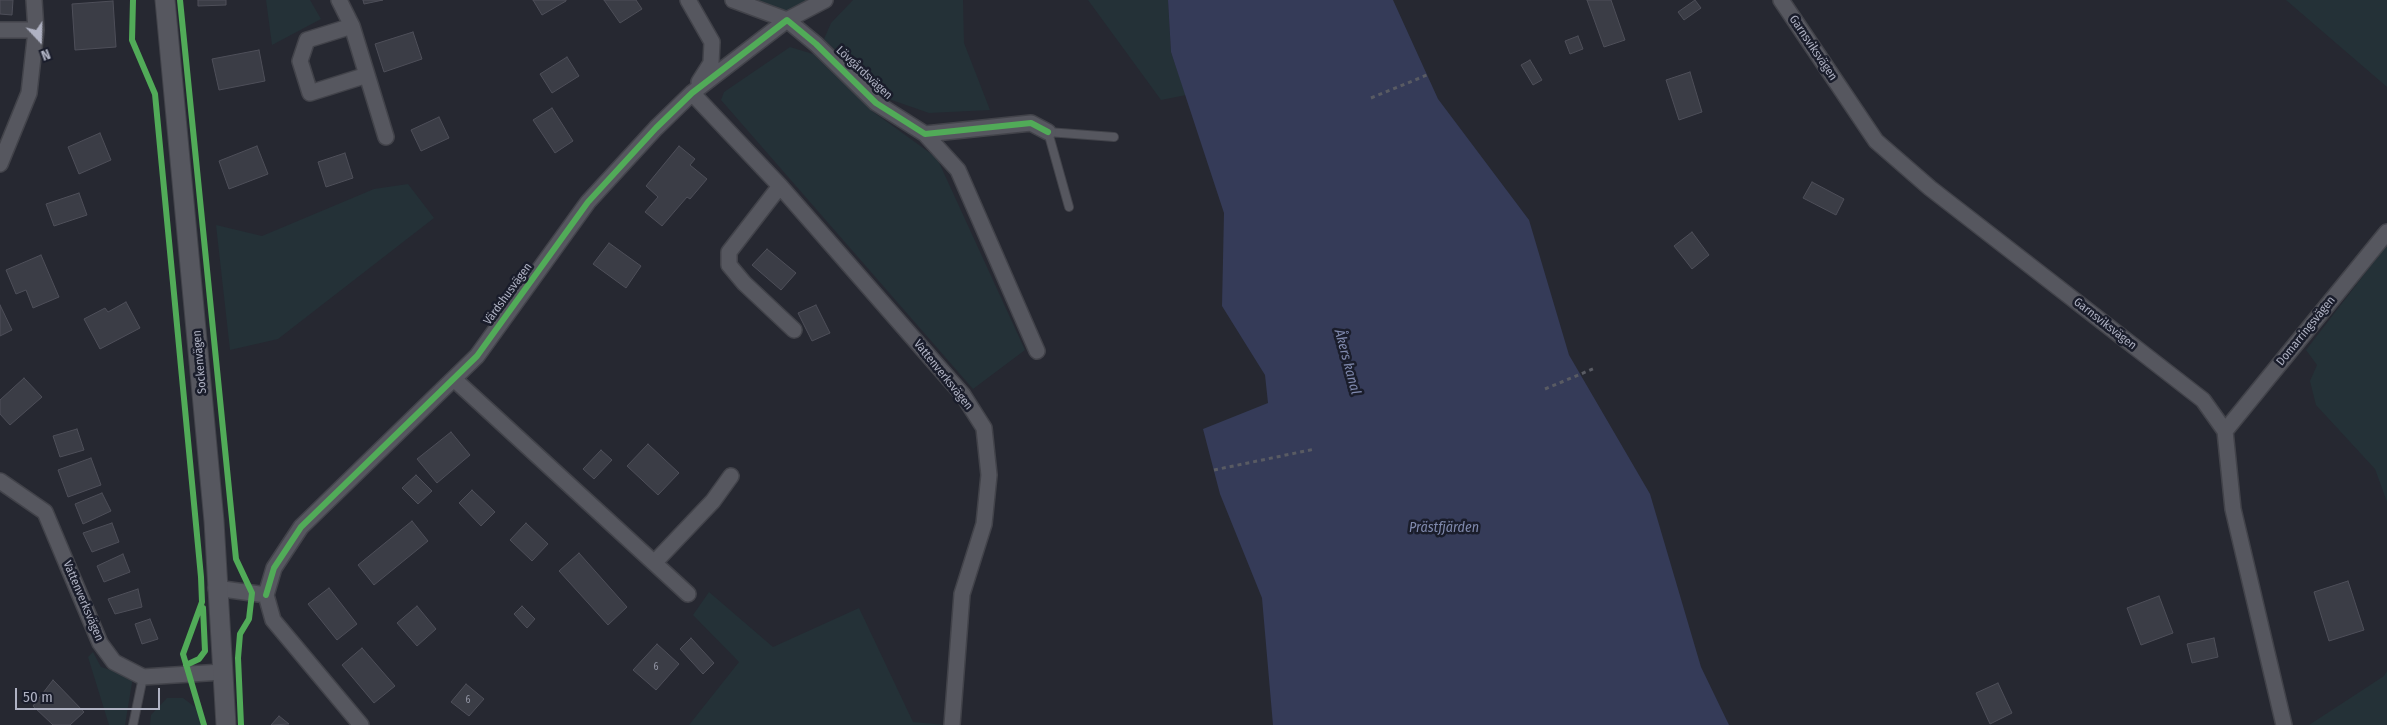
<!DOCTYPE html>
<html>
<head>
<meta charset="utf-8">
<style>
	body { margin:0 }
	#map { position:relative; width:2387px; height:725px; overflow:hidden; background:#262831; font-family:"Fira Sans Condensed",sans-serif }
	canvas { display:block }
	.north { position:absolute; left:15px; top:15px; width:50px; height:50px; -webkit-text-stroke:4px #1a1d2b; paint-order:stroke; rotate:159deg; font-size:14px; font-weight:700; line-height:20px; text-align:center; color:#afb2c3 }
	.north::after { content:''; display:block; margin:auto; width:18px; height:22px; background:#afb2c3; clip-path:polygon(50% 0,100% 100%,50% 72%,0 100%) }
	.scale { position:absolute; left:15px; top:688px; width:145px; height:22px; box-sizing:border-box; border:2px solid #afb2c3; border-top:0; padding-left:6px; font-size:15px; line-height:18px; white-space:nowrap; color:#afb2c3; -webkit-text-stroke:4px #1a1d2b; paint-order:stroke }
</style>
</head>
<body>
<div id="map">
<canvas width="2387" height="725"></canvas>
<div class="north">N</div>
<div class="scale">50 m</div>
</div>
<script>
const c = document.querySelector('canvas').getContext('2d');
c.lineJoin = 'round';
function paint(path, color) { c.fillStyle = color; c.fill(path, 'evenodd'); }
const shape = rows => new Path2D(rows.map(r => 'M' + r).join(''));
function strokePath(path, color, width, dash) { c.strokeStyle = color; c.lineWidth = width; c.lineCap = dash ? 'butt' : 'round'; c.setLineDash(dash || []); c.stroke(path); }
function drawText(font, color, halo, rows, align = 'center') {
  c.font = font + ' "Fira Sans Condensed",sans-serif'; c.lineWidth = 5; c.setLineDash([]); c.textBaseline = 'middle'; c.strokeStyle = halo; c.fillStyle = color; for (const [text, x, y, turn = 0] of rows) {
    c.save(); c.translate(x, y); c.rotate((+turn || 0) * Math.PI / 180); c.textAlign = isNaN(turn) ? turn : align; if (halo) c.strokeText(text, 0, 0); c.fillText(text, 0, 0); c.restore();
  }
}
const green = shape([
	[266,0,310,0,321,19,272,45],
	[724,0,824,0,807,15,760,16],
	[853,0,963,0,964,43,990,110,929,113,883,97,824,39,831,23],
	[1088,0,1168,0,1171,52,1186,95,1161,100],
	[2286,0,2387,0,2387,87],
	[790,47,813,54,872,111,937,158,1025,350,973,389,721,100,724,92],
	[408,184,434,218,278,339,230,350,216,225,262,236,374,189],
	[2387,245,2387,502,2375,469,2316,405,2310,381,2317,365,2306,350],
	[709,592,773,647,859,608,913,722,946,725,689,725,739,662,693,615],
	[93,652,101,667,133,677,125,725,109,725,88,657],
	[2387,671,2387,725,2309,725,2384,676],
	[167,698,183,698,199,710,201,725,150,725,151,715]
]);
const water = shape([
	[1168,0,1393,0,1438,99,1529,220,1569,355,1650,494,1701,667,1729,725,1273,725,1262,598,1220,494,1203,429,1268,403,1265,375,1222,306,1224,213,1171,52]
]);
const building = shape([
	[0,0,13,0,12,15,0,14,0,0],
	[198,0,226,0,226,5,198,6,198,0],
	[363,0,383,0,364,4,363,0],
	[533,0,566,0,566,1,542,15,533,0],
	[604,0,636,0,642,9,620,23,604,0],
	[1587,0,1611,0,1625,40,1604,47,1587,0],
	[1695,0,1701,8,1684,20,1678,12,1695,0],
	[113,1,116,47,75,50,72,4,113,1],
	[413,32,422,59,384,72,375,44,413,32],
	[1578,36,1583,49,1570,54,1565,41,1578,36],
	[259,50,265,81,219,90,212,59,259,50],
	[567,57,579,76,552,93,540,74,567,57],
	[1530,60,1542,80,1533,85,1521,65,1530,60],
	[1690,72,1702,112,1679,120,1666,80,1690,72],
	[552,108,573,141,555,153,533,120,552,108],
	[439,117,449,138,421,151,411,130,439,117],
	[100,133,111,160,79,174,68,147,100,133],
	[257,146,268,174,229,189,219,161,257,146],
	[679,146,695,159,690,165,707,179,690,199,687,197,662,226,645,212,658,197,646,186,679,146],
	[345,153,353,178,326,187,318,162,345,153],
	[1812,182,1844,199,1836,215,1803,198,1812,182],
	[79,193,87,215,54,226,46,204,79,193],
	[1692,232,1709,255,1692,269,1674,246,1692,232],
	[609,243,641,266,626,288,593,264,609,243],
	[767,249,796,273,781,290,752,265,767,249],
	[41,255,59,297,33,308,26,290,16,294,6,270,41,255],
	[126,302,140,328,100,349,84,319,105,308,108,312,126,302],
	[0,305,12,330,0,336,0,305],
	[816,305,830,333,812,341,798,313,816,305],
	[24,378,42,397,10,425,0,414,0,400,24,378],
	[77,429,84,450,60,457,53,436,77,429],
	[451,432,470,455,437,483,417,459,451,432],
	[648,444,679,473,658,495,627,466,648,444],
	[601,450,612,460,594,479,583,469,601,450],
	[91,458,101,485,68,497,58,470,91,458],
	[416,475,432,491,418,504,402,488,416,475],
	[472,490,495,512,481,526,459,503,472,490],
	[102,493,111,511,83,524,75,504,102,493],
	[412,521,428,541,374,585,358,565,412,521],
	[112,523,119,542,92,552,83,533,112,523],
	[526,523,548,544,532,561,510,540,526,523],
	[579,553,627,607,608,625,559,571,579,553],
	[123,554,130,572,104,582,97,566,123,554],
	[2348,581,2364,630,2329,641,2314,592,2348,581],
	[329,588,357,624,337,640,308,604,329,588],
	[138,589,142,607,115,614,108,599,138,589],
	[2159,596,2173,633,2141,645,2127,608,2159,596],
	[417,606,436,629,417,646,397,623,417,606],
	[522,606,535,619,527,628,514,614,522,606],
	[150,619,158,639,142,644,135,624,150,619],
	[691,638,714,663,703,674,680,649,691,638],
	[2214,638,2218,657,2192,663,2187,644,2214,638],
	[657,644,679,664,656,690,633,670,657,644],
	[362,648,395,686,374,703,342,665,362,648],
	[53,680,84,712,70,725,53,725,33,706,53,680],
	[1998,683,2012,713,1990,724,1976,693,1998,683],
	[466,684,484,699,469,716,451,702,466,684],
	[279,716,289,724,271,725,279,716]
]);
const path = shape([
	[1371,98,1427,75],
	[1545,389,1595,368],
	[1214,470,1315,449]
]);
const service = shape([
	[1069,207,1048,132,1114,137],
	[133,725,143,677]
]);
const minor = shape([
	[339,0,352,26,386,137],
	[688,0,712,42,711,63,699,82],
	[733,0,787,20,825,0],
	[1781,0,1876,141,1930,188,2203,400,2225,431,2233,509,2284,725],
	[352,26,307,40,300,61,310,93,367,75],
	[0,30,36,30],
	[692,93,780,186,963,395,984,428,989,475,984,524,962,594,952,725],
	[925,134,958,170,1037,351],
	[0,164,29,93,36,30,34,0],
	[780,186,729,252,729,265,744,283,794,330],
	[455,380,688,594],
	[2225,431,2387,232],
	[0,481,45,512,100,643,114,662,143,677,222,672],
	[655,562,713,501,731,476],
	[216,588,266,595],
	[266,595,274,568,301,527,477,356,588,202,656,128,692,93,787,20,816,44,876,103,925,134,1031,123,1048,132],
	[266,595,273,620,361,725]
]);
const tertiary = shape([
	[165,0,214,521,226,725]
]);
const cycleway = shape([
	[133,0,132,40,155,94,201,577,202,602,183,654,204,725],
	[180,0,236,559,252,593,249,619,240,634,238,658,241,725],
	[266,595,274,568,301,527,477,356,588,202,656,128,692,93,787,20,816,44,876,103,925,134,1031,123,1048,132],
	[186,665,199,659,205,651,203,608]
]);
const numberNames = [
	["6",656,667],
	["6",468,700]
];
const streetNames = [
	["Garnsviksvägen",1813,48,56],
	["Lövgårdsvägen",864,73,43],
	["Värdshusvägen",508,294,-54],
	["Garnsviksvägen",2105,324,38],
	["Domarringsvägen",2306,331,-51],
	["Sockenvägen",200,362,-95],
	["Vattenverksvägen",943,375,51],
	["Vattenverksvägen",83,601,67]
];
const waterNames = [
	["Åkers kanal",1347,362,75],
	["Prästfjärden",1444,528]
];
paint(green, '#243137');
paint(water, '#353b58');
paint(building, '#3b3d46');
strokePath(building, '#4e4f59', 1);
strokePath(service, '#42434a', 10);
strokePath(minor, '#42434a', 18);
strokePath(tertiary, '#42434a', 21);
strokePath(path, '#595b63', 3, [4, 4]);
strokePath(service, '#56575f', 8);
strokePath(minor, '#56575f', 15);
strokePath(tertiary, '#56575f', 19);
strokePath(cycleway, '#51ab58', 6);
drawText('10px', '#9295a4', null, numberNames);
drawText('12px', '#afb2c3', '#1a1d2b', streetNames);
drawText('italic 14px', '#808aae', '#1a1d2b', waterNames);
</script>
</body>
</html>
